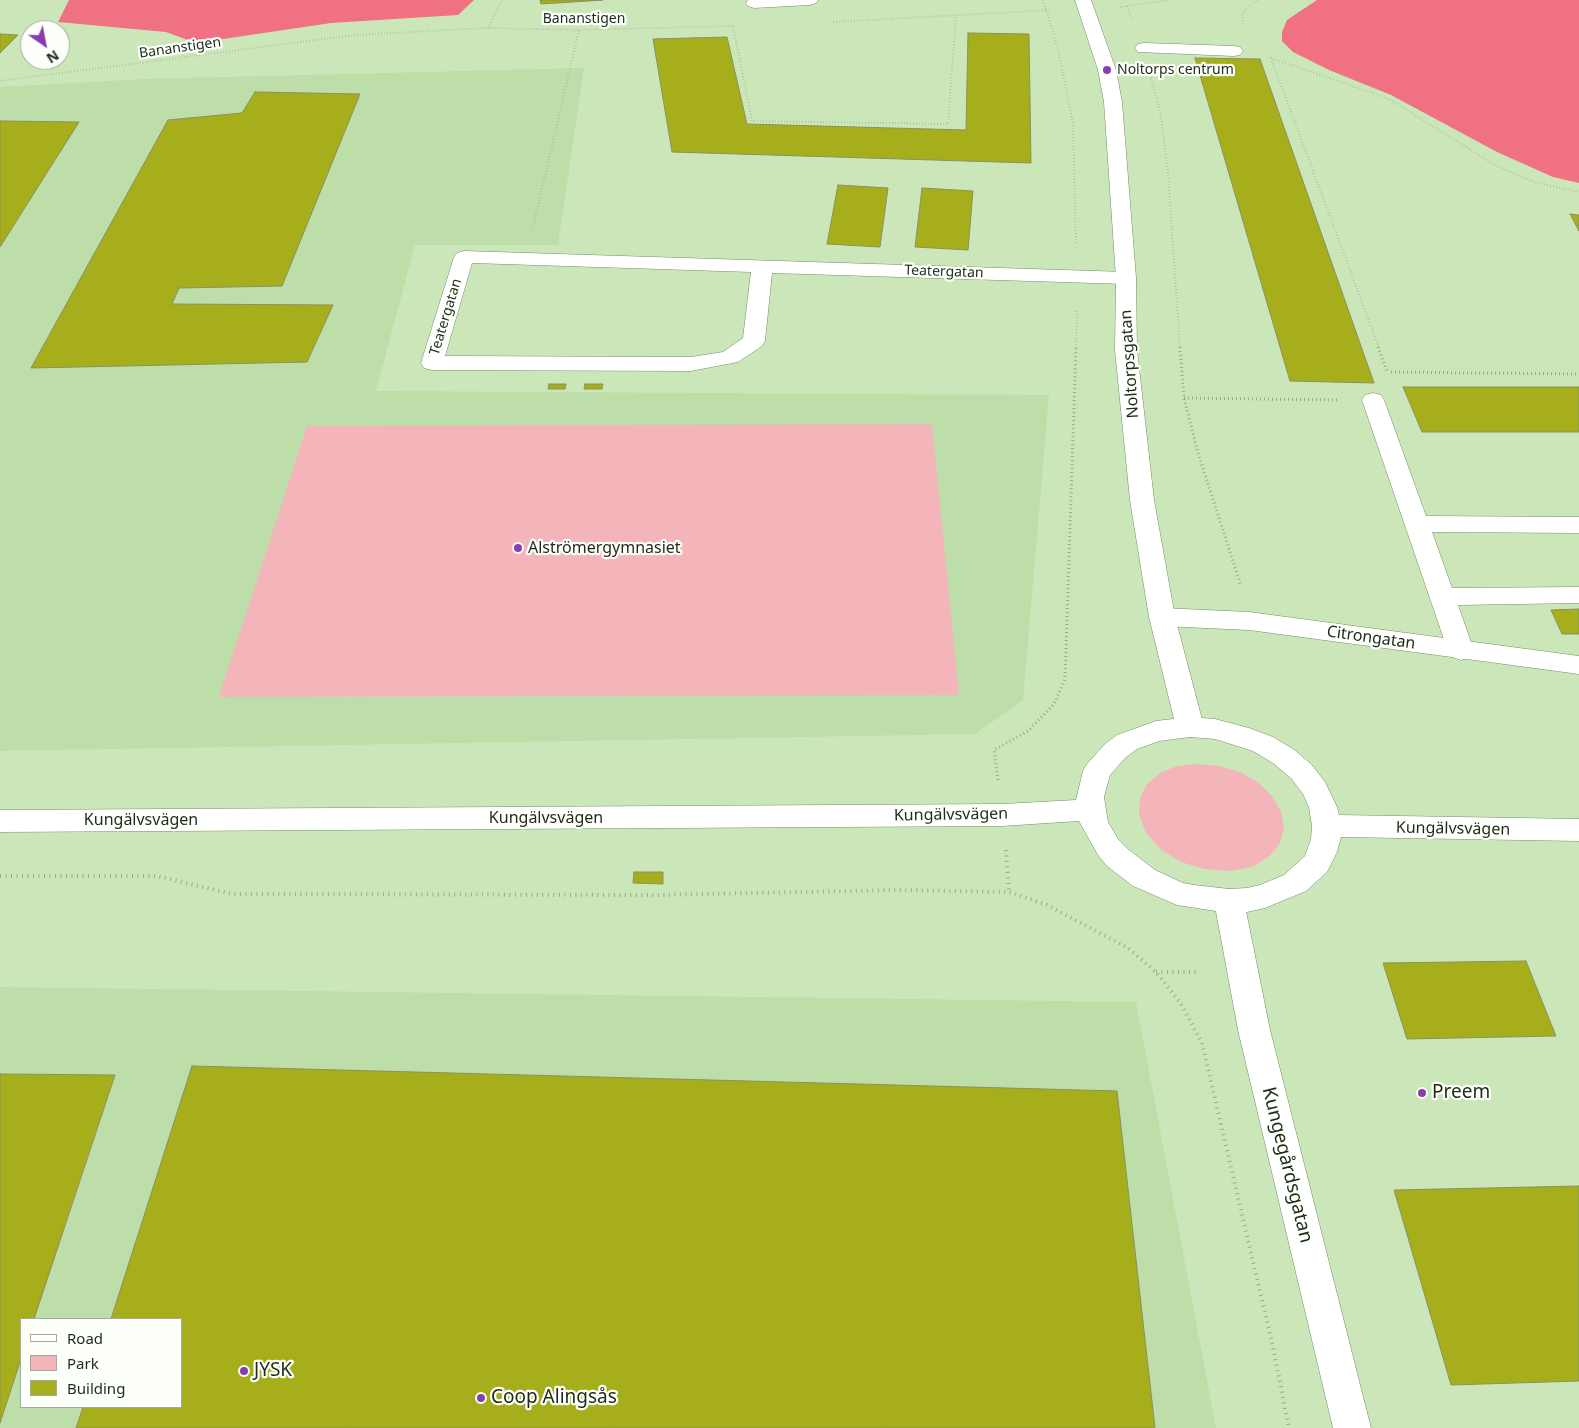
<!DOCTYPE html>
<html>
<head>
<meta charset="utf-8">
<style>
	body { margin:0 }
	#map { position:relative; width:1579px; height:1428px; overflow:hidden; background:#cbe7b9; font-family:"Noto Sans",sans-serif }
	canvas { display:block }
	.legend { position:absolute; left:20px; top:1318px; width:162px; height:90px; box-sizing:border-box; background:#fcfffa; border:1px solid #a4aaa0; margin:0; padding:6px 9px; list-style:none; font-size:15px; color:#1f2a18 }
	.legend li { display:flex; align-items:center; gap:10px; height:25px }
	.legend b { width:25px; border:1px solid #a4aaa0 }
	.north { position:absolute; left:20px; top:20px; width:50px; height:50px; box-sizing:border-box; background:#fcfffa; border:1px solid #a4aaa0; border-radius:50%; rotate:147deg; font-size:14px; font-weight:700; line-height:20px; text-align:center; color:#1f2a18 }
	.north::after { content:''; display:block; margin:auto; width:18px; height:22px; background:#8b3dad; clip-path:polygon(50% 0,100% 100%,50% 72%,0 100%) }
</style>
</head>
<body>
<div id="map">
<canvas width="1579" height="1428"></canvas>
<ul class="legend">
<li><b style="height:6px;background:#fff"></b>Road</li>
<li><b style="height:14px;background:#f4b5ba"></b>Park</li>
<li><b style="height:14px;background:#a6af1b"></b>Building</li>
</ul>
<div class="north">N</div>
</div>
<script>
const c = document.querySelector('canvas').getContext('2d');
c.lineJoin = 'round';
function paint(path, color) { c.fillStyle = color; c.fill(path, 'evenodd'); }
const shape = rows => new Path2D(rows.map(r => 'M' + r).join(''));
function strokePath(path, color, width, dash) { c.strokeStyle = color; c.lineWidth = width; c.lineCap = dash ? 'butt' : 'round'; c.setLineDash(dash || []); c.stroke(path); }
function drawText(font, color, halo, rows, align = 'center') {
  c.font = font + ' "Noto Sans",sans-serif'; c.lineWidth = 4.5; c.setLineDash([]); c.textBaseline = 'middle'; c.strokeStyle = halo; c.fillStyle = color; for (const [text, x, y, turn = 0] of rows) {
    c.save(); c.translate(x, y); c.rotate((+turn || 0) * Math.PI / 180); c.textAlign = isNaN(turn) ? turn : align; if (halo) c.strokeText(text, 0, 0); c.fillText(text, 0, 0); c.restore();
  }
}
const built = shape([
	[584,68,558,245,415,245,376,391,1049,395,1023,700,975,734,0,751,0,87,144,79],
	[0,987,1136,1002,1216,1428,0,1428],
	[21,1319,181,1319,181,1407,21,1407]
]);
const green = shape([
	[932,424,959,695,219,697,307,426],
	[1198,764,1219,766,1240,772,1259,783,1272,796,1281,812,1284,828,1280,843,1270,856,1252,867,1230,871,1204,869,1181,862,1160,849,1146,833,1139,815,1140,798,1147,784,1160,773,1177,766]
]);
const forest = shape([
	[69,0,474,0,458,15,331,23,196,43,166,32,58,22],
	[1317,0,1579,0,1579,183,1553,177,1497,152,1391,95,1329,70,1293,52,1282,41,1282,32,1287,20]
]);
const building = shape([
	[540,0,603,0,541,4,540,0],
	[968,33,1029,34,1031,163,672,152,653,39,727,37,747,124,966,130,968,33],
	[0,34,18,35,0,53,0,34],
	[1195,58,1260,59,1374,383,1290,381,1195,58],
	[255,92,360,94,282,286,179,288,172,304,333,305,307,362,31,368,168,120,242,113,255,92],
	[0,121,79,122,0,247,0,121],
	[838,185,888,188,880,247,827,244,838,185],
	[922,188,973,191,968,250,915,247,922,188],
	[1570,214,1579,215,1579,231,1570,214],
	[549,384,566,384,565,389,548,389,549,384],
	[585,384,603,384,602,389,584,389,585,384],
	[1403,387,1579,387,1579,432,1422,432,1403,387],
	[1579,609,1579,634,1562,634,1551,610,1579,609],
	[634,872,663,872,663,884,633,883,634,872],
	[1526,961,1556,1036,1407,1039,1383,963,1526,961],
	[192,1066,1117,1091,1155,1428,76,1428,83,1407,181,1407,181,1319,111,1319,192,1066],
	[0,1074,115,1075,34,1319,21,1319,21,1359,0,1423,0,1074],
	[1579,1186,1579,1381,1451,1385,1394,1190,1579,1186]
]);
const pathFar2 = shape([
	[1043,0,1058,49,1073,124,1076,245],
	[1127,6,1132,20],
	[1120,7,1171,0],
	[1243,21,1242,14,1257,0],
	[833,22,1051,10],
	[733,26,752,121,948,124,956,16],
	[488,28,499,5,504,0],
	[1271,58,1379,348],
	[1271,58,1376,94,1396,103,1493,164,1517,175,1538,183,1579,192],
	[1151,78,1160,111,1168,173,1180,348],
	[0,81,355,35,488,28,579,30,734,26],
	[533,227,579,30],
	[1076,348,1077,309]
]);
const pathFar1 = shape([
	[1180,347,1184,398,1198,453,1241,586],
	[1378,347,1387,371],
	[1391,372,1579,374],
	[1184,398,1339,400],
	[998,780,994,750,1028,731,1054,704,1065,679,1076,347]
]);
const path = shape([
	[1006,850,1009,892],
	[0,876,157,876,232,894,656,895,897,890,1009,892,1047,905,1128,948,1156,972,1181,1004,1202,1043,1273,1347,1289,1428],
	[1156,972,1200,972]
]);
const service = shape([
	[748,0,818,0,816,3,810,5,754,8,748,6,746,3,748,0],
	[1144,43,1234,46,1240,47,1243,51,1240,55,1234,56,1138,52,1135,48,1138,44,1144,43],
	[1373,393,1381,395,1384,400,1426,516,1579,517,1579,533,1432,532,1452,588,1579,587,1579,603,1458,605,1474,651,1470,657,1461,660,1452,657,1448,651,1362,400,1365,395,1373,393]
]);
const minor = shape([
	[464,251,1126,272,1133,274,1136,278,1133,282,1126,284,772,273,765,341,762,346,738,362,691,371,432,370,424,368,421,363,454,257,457,253,464,251],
	[472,263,751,272,743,338,723,352,691,357,445,356,472,263],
	[1162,608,1249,612,1579,656,1579,674,1249,630,1162,626,1153,623,1149,617,1153,611,1162,608],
	[1229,889,1240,893,1244,901,1270,1030,1371,1428,1333,1428,1238,1030,1214,901,1218,893,1229,889]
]);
const tertiary = shape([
	[1075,0,1091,0,1116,70,1122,102,1136,278,1137,350,1154,500,1175,617,1204,727,1200,734,1190,737,1180,734,1176,727,1149,617,1130,500,1115,350,1116,278,1104,102,1098,70,1075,0]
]);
const secondary = shape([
	[1190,717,1215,719,1249,728,1273,737,1293,749,1311,764,1325,782,1337,807,1339,815,1579,819,1579,841,1341,837,1337,852,1327,872,1306,891,1265,908,1247,912,1229,913,1177,905,1133,886,1107,866,1098,855,1079,821,1002,826,0,832,0,810,1002,804,1076,800,1083,771,1087,764,1105,744,1117,735,1156,721,1190,717],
	[1190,737,1215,739,1253,751,1273,763,1291,778,1303,794,1309,807,1312,826,1311,839,1305,856,1284,875,1260,885,1247,888,1229,889,1194,885,1183,883,1155,870,1129,850,1118,839,1108,822,1106,810,1104,797,1110,775,1125,758,1137,749,1159,741,1190,737]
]);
const markers = [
	[1107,70,5,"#8b3dad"],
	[518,548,5,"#8b3dad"],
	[1422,1093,5,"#8b3dad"],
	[244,1371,5,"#8b3dad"],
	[481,1398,5,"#8b3dad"]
];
const farStreetnames = [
	["Bananstigen",584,19],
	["Bananstigen",180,48,-8],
	["Teatergatan",944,272,2],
	["Teatergatan",446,317,-73]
];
const farPoinames = [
	["Noltorps centrum",1117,70]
];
const streetNames = [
	["Noltorpsgatan",1130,364,-94],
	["Citrongatan",1371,638,8],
	["Kungälvsvägen",951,815,-1],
	["Kungälvsvägen",546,818],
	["Kungälvsvägen",141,820],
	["Kungälvsvägen",1453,829,1]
];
const poiNames = [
	["Alströmergymnasiet",528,548]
];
const nearPoinames = [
	["Preem",1432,1093],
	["JYSK",254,1371],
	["Coop Alingsås",491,1398]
];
const nearStreetnames = [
	["Kungegårdsgatan",1287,1165,76]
];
paint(built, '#bddea9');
paint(green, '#f4b5ba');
paint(forest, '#ef7182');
paint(building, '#a6af1b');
strokePath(building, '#8b905f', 1);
strokePath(service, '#748e63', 1);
strokePath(minor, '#748e63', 1);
strokePath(tertiary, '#748e63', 1);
strokePath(secondary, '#748e63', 1);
strokePath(pathFar2, '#96ad88', 2, [0.5, 2.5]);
strokePath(pathFar1, '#96ad88', 3, [1, 3]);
strokePath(path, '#96ad88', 4, [1, 4.5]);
paint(service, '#fff');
paint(minor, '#fff');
paint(tertiary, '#fff');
paint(secondary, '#fff');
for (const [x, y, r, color] of markers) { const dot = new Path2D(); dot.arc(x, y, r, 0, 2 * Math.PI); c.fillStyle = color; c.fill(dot); strokePath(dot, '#fcfffa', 2); }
drawText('14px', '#1f2a18', '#fcfffa', farStreetnames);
drawText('14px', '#1f2a18', '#fcfffa', farPoinames, 'left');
drawText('16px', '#1f2a18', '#fcfffa', streetNames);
drawText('16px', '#1f2a18', '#fcfffa', poiNames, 'left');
drawText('19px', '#1f2a18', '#fcfffa', nearPoinames, 'left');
drawText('19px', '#1f2a18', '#fcfffa', nearStreetnames);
</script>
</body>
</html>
